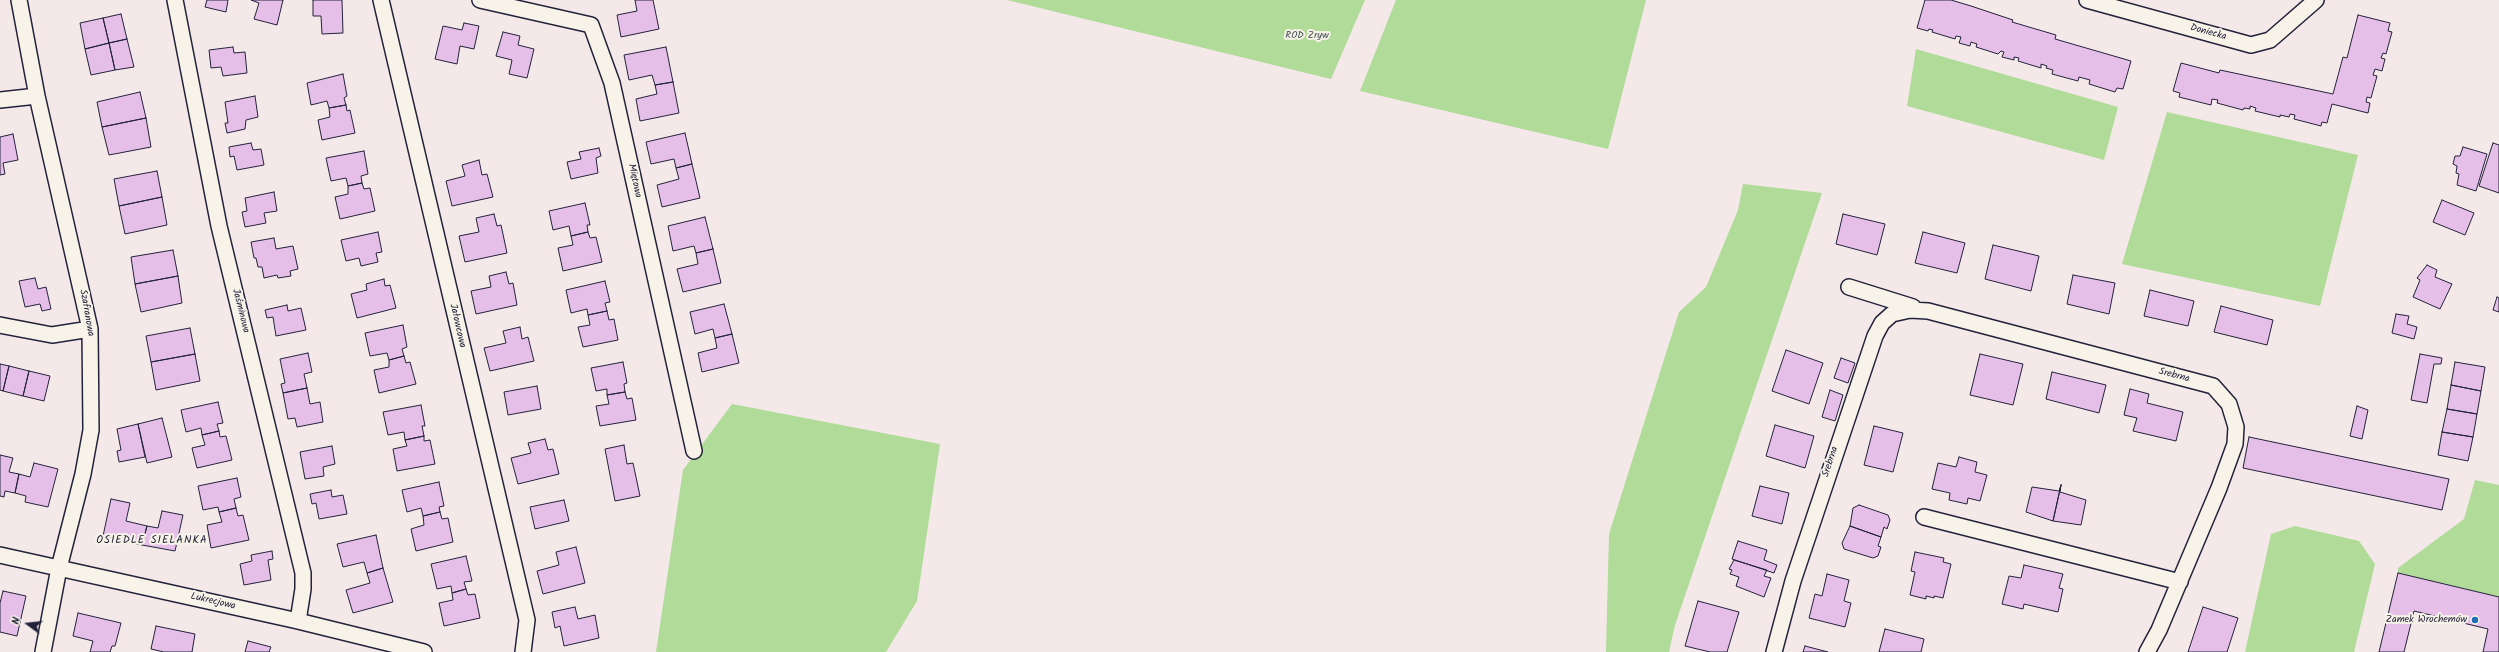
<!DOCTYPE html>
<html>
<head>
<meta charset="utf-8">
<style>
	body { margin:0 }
	#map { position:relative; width:2499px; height:652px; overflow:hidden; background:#f4e9e8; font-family:Kalam,sans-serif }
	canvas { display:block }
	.north { position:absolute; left:8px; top:604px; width:40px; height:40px; -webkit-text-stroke:3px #f7f3e8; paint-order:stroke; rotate:285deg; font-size:11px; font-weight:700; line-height:16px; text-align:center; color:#22223b }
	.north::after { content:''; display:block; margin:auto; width:14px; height:18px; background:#22223b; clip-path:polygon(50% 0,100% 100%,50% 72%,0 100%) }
</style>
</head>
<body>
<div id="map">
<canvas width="2499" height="652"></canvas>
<div class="north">N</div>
</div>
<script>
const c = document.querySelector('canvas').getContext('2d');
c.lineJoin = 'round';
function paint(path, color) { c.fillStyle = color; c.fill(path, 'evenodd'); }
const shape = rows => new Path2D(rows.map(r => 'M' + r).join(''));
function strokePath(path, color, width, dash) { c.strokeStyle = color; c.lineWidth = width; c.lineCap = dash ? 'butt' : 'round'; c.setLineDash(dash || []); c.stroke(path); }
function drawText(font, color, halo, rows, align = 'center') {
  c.font = font + ' Kalam,sans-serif'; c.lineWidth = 4; c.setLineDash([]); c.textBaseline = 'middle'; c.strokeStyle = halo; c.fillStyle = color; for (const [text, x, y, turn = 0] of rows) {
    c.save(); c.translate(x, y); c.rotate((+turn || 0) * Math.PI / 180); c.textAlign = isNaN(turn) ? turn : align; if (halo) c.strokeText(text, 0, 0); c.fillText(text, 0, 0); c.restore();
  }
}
const green = shape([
	[1007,0,1365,0,1331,79],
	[1396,0,1646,0,1608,149,1360,91],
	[1916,49,2118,107,2104,160,1907,106],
	[2167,112,2358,155,2320,306,2122,264],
	[1743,184,1822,193,1675,625,1669,652,1606,652,1609,534,1679,312,1706,287,1738,210],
	[732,404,940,444,917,601,886,652,656,652,683,470],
	[2475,480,2499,485,2499,597,2398,573,2398,568,2464,519],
	[2295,526,2359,541,2375,564,2354,652,2245,652,2271,534]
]);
const building = shape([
	[207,0,228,0,226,12,205,7,207,0],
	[283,0,277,25,254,19,259,3,251,0,283,0],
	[313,0,342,0,343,33,322,34,321,16,313,16,313,0],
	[635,0,653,0,659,29,621,37,617,15,637,11,635,0],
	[1925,0,1951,0,1971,6,2013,20,2012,22,2056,35,2055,39,2131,61,2123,89,2117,88,2115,92,2089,84,2090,80,2079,77,2078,81,2052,74,2053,70,2046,68,2047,66,2041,64,2041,68,2018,61,2019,58,2014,57,2014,60,2002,57,2004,52,2001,51,1998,54,1976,47,1977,44,1971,42,1970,46,1959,43,1961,37,1956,36,1955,39,1932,32,1933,30,1929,29,1928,31,1917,28,1925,0],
	[121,14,127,39,109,43,103,18,121,14],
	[2358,15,2390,23,2388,31,2392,32,2386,54,2383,53,2381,58,2385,59,2382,71,2375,69,2373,75,2377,76,2371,98,2367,97,2366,102,2370,103,2368,113,2332,104,2327,123,2322,122,2321,126,2294,119,2295,115,2290,114,2289,117,2280,115,2280,117,2255,111,2256,108,2250,106,2250,109,2244,108,2243,110,2217,103,2218,100,2212,99,2211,105,2179,97,2180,93,2173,91,2181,63,2219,73,2220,70,2333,94,2343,57,2347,58,2358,15],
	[103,18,109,43,85,49,80,23,103,18],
	[464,23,479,26,474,49,460,46,457,64,435,59,443,26,462,30,464,23],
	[503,32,520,36,518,45,534,49,527,78,509,74,512,60,496,56,503,32],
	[127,39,134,67,115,70,109,43,127,39],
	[109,43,115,70,91,75,85,49,109,43],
	[233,47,234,53,245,52,247,73,223,76,221,67,211,68,209,50,233,47],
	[666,47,673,82,655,85,652,75,629,80,624,55,666,47],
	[343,74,347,96,344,98,346,105,329,108,327,101,311,105,307,83,343,74],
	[673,82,679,113,640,121,636,99,657,94,655,85,673,82],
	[140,92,146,118,102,127,97,102,140,92],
	[255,96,258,117,246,120,245,129,227,133,225,123,228,123,225,102,255,96],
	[346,105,347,111,350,110,355,133,322,140,318,120,330,117,329,108,346,105],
	[146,118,151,147,109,155,102,127,146,118],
	[685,133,692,164,676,168,674,159,651,164,646,142,685,133],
	[13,134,18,160,3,163,5,174,0,175,0,137,13,134],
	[251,143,253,150,261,149,264,165,237,170,234,156,230,157,229,147,251,143],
	[2493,143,2499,145,2499,193,2479,186,2493,143],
	[2463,147,2487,154,2476,191,2457,185,2459,174,2456,173,2457,166,2453,164,2455,156,2460,156,2463,147],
	[599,148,601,156,596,158,598,173,571,179,567,162,581,159,579,152,599,148],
	[364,151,368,174,361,176,362,183,348,186,346,178,331,181,326,158,364,151],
	[479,160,482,175,487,174,493,197,452,206,446,181,465,176,462,165,479,160],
	[692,164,700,198,662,207,657,185,679,179,676,168,692,164],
	[157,171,162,197,119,206,114,179,157,171],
	[362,183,364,189,370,188,375,211,340,219,335,197,348,194,348,186,362,183],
	[274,192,277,211,264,213,266,223,245,227,242,212,247,211,245,198,274,192],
	[162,197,167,225,125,234,119,206,162,197],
	[2442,200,2474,213,2465,235,2433,222,2442,200],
	[585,203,590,225,587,225,588,232,571,236,569,226,553,230,549,211,585,203],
	[494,214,497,226,501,225,507,253,465,262,459,236,479,232,476,218,494,214],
	[1843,214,1885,224,1877,255,1836,244,1843,214],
	[705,217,713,249,696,253,694,246,673,251,668,226,705,217],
	[378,232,382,252,376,253,378,262,361,266,359,258,346,261,341,240,378,232],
	[588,232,590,238,596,237,602,262,563,271,558,248,573,245,571,236,588,232],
	[1923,232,1965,243,1957,273,1915,263,1923,232],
	[274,238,276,249,293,246,298,269,290,271,291,276,278,278,277,275,264,278,262,267,258,267,256,258,254,258,251,242,274,238],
	[1993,245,2039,256,2031,291,1985,279,1993,245],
	[713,249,721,283,683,292,677,269,698,264,696,253,713,249],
	[173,250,178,276,135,284,131,257,173,250],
	[2427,265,2437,270,2435,277,2452,284,2440,309,2413,297,2420,280,2417,278,2427,265],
	[506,272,509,284,513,283,517,305,476,314,471,291,491,287,489,276,506,272],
	[2073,275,2115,283,2109,314,2067,304,2073,275],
	[178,276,182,303,141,312,135,284,178,276],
	[35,278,38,289,46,287,51,309,42,311,40,304,25,307,19,281,35,278],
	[384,279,385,286,390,285,396,308,357,318,351,294,367,290,366,284,384,279],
	[605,281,610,302,605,303,607,311,588,315,587,309,571,313,566,290,605,281],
	[2150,290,2194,301,2188,326,2144,316,2150,290],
	[2497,297,2499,298,2499,312,2493,310,2497,297],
	[724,304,732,334,715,338,713,329,695,334,690,312,724,304],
	[287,305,288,311,301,308,306,330,276,336,273,317,267,318,265,310,287,305],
	[2221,306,2273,320,2267,345,2214,332,2221,306],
	[607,311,609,320,614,319,618,340,583,347,578,327,590,325,588,315,607,311],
	[2396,314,2409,316,2407,324,2417,327,2414,339,2392,333,2396,314],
	[403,325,407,347,402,349,404,356,389,360,387,353,370,356,365,333,403,325],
	[520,327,522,339,528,337,534,361,490,371,484,348,506,343,503,331,520,327],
	[190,328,195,354,151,362,146,336,190,328],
	[732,334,739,363,702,372,698,353,717,348,715,338,732,334],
	[1786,350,1823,363,1809,404,1772,391,1786,350],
	[308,353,312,372,304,374,307,388,283,393,281,384,285,383,280,359,308,353],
	[195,354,200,381,156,390,151,362,195,354],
	[1980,354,2023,364,2013,405,1970,395,1980,354],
	[2420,354,2442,358,2441,364,2434,364,2427,403,2411,400,2420,354],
	[404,356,406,363,410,362,416,384,379,393,374,370,389,367,389,360,404,356],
	[1841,358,1855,363,1848,383,1834,378,1841,358],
	[623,362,627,383,624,384,625,392,607,395,607,389,596,391,591,368,623,362],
	[2455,362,2485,367,2481,391,2451,385,2455,362],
	[0,364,9,366,3,391,0,390,0,364],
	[9,366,29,371,23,396,3,391,9,366],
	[29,371,50,376,44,401,23,396,29,371],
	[2052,372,2106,385,2099,413,2046,399,2052,372],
	[2451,385,2481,391,2477,414,2447,409,2451,385],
	[537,386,541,409,508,415,504,392,537,386],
	[307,388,310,404,320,402,323,422,297,427,295,418,288,419,283,393,307,388],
	[2130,389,2149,394,2147,403,2183,412,2176,441,2133,431,2137,418,2124,415,2130,389],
	[1830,390,1843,395,1835,421,1822,417,1830,390],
	[625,392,627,399,632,398,636,420,600,426,596,406,609,404,607,395,625,392],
	[218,402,223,423,217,424,219,431,202,435,201,428,186,432,181,410,218,402],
	[421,405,425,426,422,426,424,436,405,440,404,432,388,435,383,412,421,405],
	[2357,406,2368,410,2362,439,2350,436,2357,406],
	[2447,409,2477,414,2473,437,2442,432,2447,409],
	[162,418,172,457,147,463,138,424,162,418],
	[138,424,145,457,119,462,117,451,121,450,117,429,138,424],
	[1775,425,1814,436,1805,468,1766,456,1775,425],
	[1874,426,1903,433,1893,472,1864,465,1874,426],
	[219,431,220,437,226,436,232,460,197,468,192,448,205,445,202,435,219,431],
	[2442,432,2473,437,2468,461,2438,455,2442,432],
	[424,436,424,441,430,440,435,464,397,471,393,449,407,446,405,440,424,436],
	[2249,437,2449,479,2442,510,2243,468,2249,437],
	[545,439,548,450,553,449,559,474,518,484,511,458,531,453,528,443,545,439],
	[624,445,627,464,633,463,640,496,615,501,605,449,624,445],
	[332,446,335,464,323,467,324,476,305,479,300,452,332,446],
	[0,455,13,458,9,472,19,474,15,493,5,491,4,497,0,496,0,455],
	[1959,457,1977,462,1975,472,1987,475,1980,501,1968,498,1967,504,1949,500,1950,493,1932,489,1938,463,1956,467,1959,457],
	[34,463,58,469,48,507,25,502,26,496,15,493,19,474,30,477,34,463],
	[237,478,241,497,234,499,236,508,219,512,218,507,203,510,198,486,237,478],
	[439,482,444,506,439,507,440,512,423,516,421,508,407,512,402,490,439,482],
	[2061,485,2053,521,2026,512,2032,487,2059,491,2061,485],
	[2061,485,2060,492,2086,500,2081,525,2053,521,2061,485],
	[1760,486,1789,493,1782,524,1752,516,1760,486],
	[331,490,332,497,343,495,347,514,319,519,316,503,312,504,310,494,331,490],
	[111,499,130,503,126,521,147,526,142,545,103,536,111,499],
	[564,500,569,521,535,529,530,507,564,500],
	[1859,505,1888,515,1890,520,1887,529,1884,527,1881,537,1850,526,1853,508,1859,505],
	[236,508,238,516,243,515,249,540,211,548,207,525,222,522,219,512,236,508],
	[162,511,183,515,175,551,142,545,147,526,158,528,162,511],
	[440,512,442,519,448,518,453,542,416,551,411,529,424,525,423,516,440,512],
	[1850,526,1881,537,1878,546,1881,547,1878,556,1873,558,1844,549,1842,543,1850,526],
	[376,535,383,568,367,573,364,562,343,567,337,544,376,535],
	[1738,541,1767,550,1764,560,1777,565,1774,573,1732,559,1738,541],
	[576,547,585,583,543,594,537,571,559,565,556,552,576,547],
	[272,551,273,559,268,560,271,580,244,585,240,564,252,561,251,555,272,551],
	[1915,552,1944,558,1943,562,1951,564,1943,598,1934,596,1934,598,1926,596,1926,599,1910,595,1915,572,1911,571,1915,552],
	[466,556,472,581,464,582,466,589,452,593,451,586,437,589,431,564,466,556],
	[1734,560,1767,570,1764,576,1771,578,1764,597,1736,586,1739,577,1730,574,1732,570,1729,569,1734,560],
	[2024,565,2063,574,2059,588,2063,589,2058,612,2024,604,2023,609,2002,604,2009,576,2021,578,2024,565],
	[383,568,393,602,353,613,346,590,370,583,367,573,383,568],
	[2398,573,2499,597,2499,652,2483,652,2488,629,2414,611,2404,652,2379,652,2398,573],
	[1827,574,1849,580,1844,601,1851,603,1845,627,1809,618,1815,594,1822,596,1827,574],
	[466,589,468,595,475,594,480,618,444,626,439,603,453,600,452,593,466,589],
	[3,591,26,596,17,636,0,632,0,603,3,591],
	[1698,601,1739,612,1727,652,1710,652,1685,646,1698,601],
	[575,607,578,619,595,615,599,638,564,646,560,626,555,628,552,612,575,607],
	[2203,607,2238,618,2227,652,2188,652,2203,607],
	[78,613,121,623,115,646,112,646,110,652,90,652,93,641,73,636,78,613],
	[156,626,195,634,192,652,164,652,151,649,156,626],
	[1885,629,1924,639,1921,652,1879,652,1885,629],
	[248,641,271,647,269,652,245,652,248,641],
	[1805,646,1828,652,1803,652,1805,646]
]);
const minor = shape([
	[19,0,37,96,90,329,91,430,83,474,59,568,43,652],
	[175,0,219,226,303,573,303,589,298,621],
	[381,0,527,620,523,652],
	[480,0,591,25,612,83,694,451],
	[2087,0,2251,45,2270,40,2316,0],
	[0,100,37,96],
	[1849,287,1913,307],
	[0,325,52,335,90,329],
	[1924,517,2180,582],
	[0,555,298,621,424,652],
	[1774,652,1793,581,1875,336,1882,323,1892,314,1910,310,1928,311,2213,386,2229,404,2236,427,2235,444,2219,488,2159,630,2147,652]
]);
const markers = [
	[2475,620,4,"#1f6fb2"]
];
const streetNames = [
	["Doniecka",2208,33,15],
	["Miętowa",634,181,78],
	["Jaśminowa",240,311,76],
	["Szafranowa",86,313,80],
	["Jałowcowa",457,326,77],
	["Srebrna",2174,376,15],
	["Srebrna",1831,462,-72],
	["Lukrecjowa",213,602,13]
];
const parkNames = [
	["ROD Zryw",1307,36]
];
const poiNames = [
	["Zamek Wrochemów",2467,620]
];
const neighbourhoodNames = [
	["OSIEDLE SIELANKA",152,541]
];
paint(green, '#b0db99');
paint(building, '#e6bfe8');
strokePath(building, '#22223b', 1);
strokePath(minor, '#22223b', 18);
strokePath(minor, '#f7f3e8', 15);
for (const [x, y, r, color] of markers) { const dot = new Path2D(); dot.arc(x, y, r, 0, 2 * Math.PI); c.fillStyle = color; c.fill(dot); strokePath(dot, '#f7f3e8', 1.5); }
drawText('10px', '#22223b', '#f7f3e8', streetNames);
drawText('10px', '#465052', '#f7f3e8', parkNames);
drawText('10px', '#22223b', '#f7f3e8', poiNames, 'right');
c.letterSpacing = '1px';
drawText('11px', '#22223b', '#f7f3e8', neighbourhoodNames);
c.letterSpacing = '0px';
</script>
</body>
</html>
